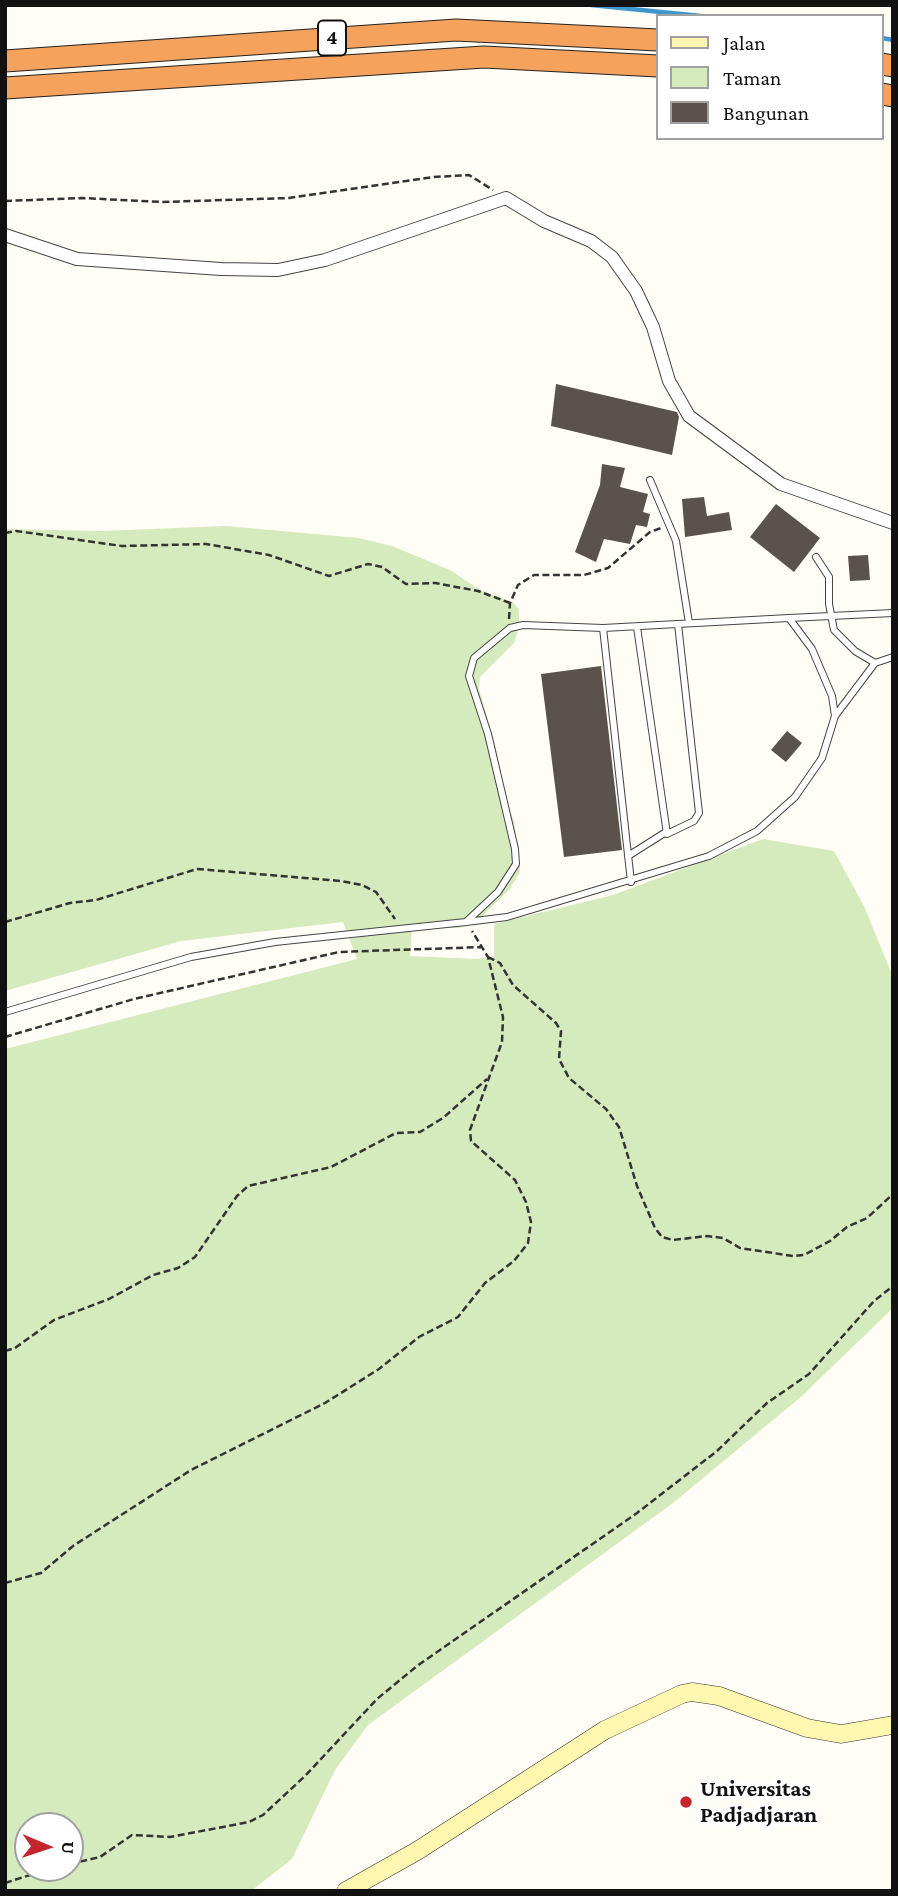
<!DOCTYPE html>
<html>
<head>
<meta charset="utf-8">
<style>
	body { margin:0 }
	#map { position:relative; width:898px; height:1896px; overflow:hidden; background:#fffdf5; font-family:"Crimson Pro",serif }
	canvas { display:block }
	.frame { position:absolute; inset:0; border:7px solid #111; pointer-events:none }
	.legend { position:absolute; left:656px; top:14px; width:228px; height:126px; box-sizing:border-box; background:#fff; border:2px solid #a0a0a0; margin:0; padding:9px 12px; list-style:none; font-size:21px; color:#111 }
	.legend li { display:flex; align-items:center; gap:14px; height:35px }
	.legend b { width:35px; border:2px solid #a0a0a0 }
	.north { position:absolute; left:14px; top:1812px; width:70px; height:70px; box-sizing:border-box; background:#fff; border:2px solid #a0a0a0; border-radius:50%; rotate:92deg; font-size:19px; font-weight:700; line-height:28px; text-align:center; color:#111 }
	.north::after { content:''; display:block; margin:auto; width:24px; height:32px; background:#c4262e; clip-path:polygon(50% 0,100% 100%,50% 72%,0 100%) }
</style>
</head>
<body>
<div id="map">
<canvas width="898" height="1896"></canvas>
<div class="frame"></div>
<ul class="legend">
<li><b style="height:9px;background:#fff6b0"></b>Jalan</li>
<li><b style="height:19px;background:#d5ebbd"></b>Taman</li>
<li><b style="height:19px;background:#5a524d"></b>Bangunan</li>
</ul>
<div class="north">U</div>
</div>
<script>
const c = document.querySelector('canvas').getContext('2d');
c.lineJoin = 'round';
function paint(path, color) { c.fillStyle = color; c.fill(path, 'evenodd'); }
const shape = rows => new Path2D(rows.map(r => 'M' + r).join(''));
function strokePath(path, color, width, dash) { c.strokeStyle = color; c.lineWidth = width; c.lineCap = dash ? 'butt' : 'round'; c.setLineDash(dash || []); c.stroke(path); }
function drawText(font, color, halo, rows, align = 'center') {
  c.font = font + ' "Crimson Pro",serif'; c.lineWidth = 7; c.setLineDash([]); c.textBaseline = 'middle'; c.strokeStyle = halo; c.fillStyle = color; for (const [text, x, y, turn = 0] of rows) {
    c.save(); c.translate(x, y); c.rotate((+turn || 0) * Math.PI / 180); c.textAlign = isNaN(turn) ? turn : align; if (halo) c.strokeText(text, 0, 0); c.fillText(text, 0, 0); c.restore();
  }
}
const green = shape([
	[226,526,359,538,392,546,450,570,480,590,513,602,519,610,519,627,514,643,480,677,479,689,496,748,505,800,514,821,520,872,510,889,476,922,459,928,412,928,410,956,477,959,494,956,494,924,613,895,763,839,834,851,864,906,893,977,893,1308,802,1396,673,1503,368,1725,335,1770,292,1859,251,1891,5,1891,5,1049,357,959,343,922,181,941,5,991,5,529,100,531],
	[28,1826,70,1826,70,1868,28,1868]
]);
const stream = shape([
	[591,5,701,16],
	[882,38,893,40]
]);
const building = shape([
	[556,384,677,412,679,417,672,455,551,426],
	[602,464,625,468,620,487,648,494,643,512,650,514,647,527,636,525,630,544,604,539,596,562,575,552,600,485],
	[704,497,707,516,729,512,732,530,685,537,682,499],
	[776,504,820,538,794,572,750,537],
	[868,555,870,580,850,581,848,556],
	[601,666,622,850,564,857,541,674],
	[787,731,802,743,786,762,771,750]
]);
const path = shape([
	[5,201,82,198,162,202,289,198,434,177,469,175,493,190],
	[5,533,16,531,122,546,206,544,269,555,329,576,368,564,382,567,406,584,435,583,478,591,510,603],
	[509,619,510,603,518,585,534,575,584,575,608,568,650,532,661,528],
	[5,922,70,903,96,900,197,869,341,881,362,885,376,892,395,919],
	[488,957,500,963,513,985,556,1023,561,1031,559,1059,569,1078,606,1109,619,1127,637,1186,655,1228,662,1237,673,1240,707,1236,723,1238,740,1248,793,1256,804,1255,830,1241,847,1227,867,1218,893,1194],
	[5,1037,134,999,339,952,482,947],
	[5,1351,15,1348,54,1320,109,1299,153,1275,178,1268,195,1257,237,1196,248,1186,331,1167,396,1133,420,1132,443,1118,487,1079],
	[5,1583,41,1573,73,1546,191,1470,325,1403,379,1369,419,1337,458,1317,485,1283,514,1261,528,1243,531,1222,526,1202,515,1180,471,1141,470,1130,502,1042,503,1017,488,957,472,931],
	[70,1864,100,1857,132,1835,170,1837,249,1822,263,1815,305,1776,377,1699,417,1666,637,1513,717,1451,767,1403,809,1374,874,1301,893,1286],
	[5,1883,52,1868]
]);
const service = shape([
	[650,480,676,541,689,623],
	[816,557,829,577,829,604,834,630,855,651,875,663],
	[789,618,893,613],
	[637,627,667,834,694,821,699,813,678,624],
	[603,628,631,882],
	[835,716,875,663,893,657],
	[628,856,666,832],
	[5,1012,191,957,275,942,466,922,507,917,709,856,757,831,795,797,822,758,835,716,832,696,812,649,789,618,603,628,523,625,510,628,474,658,469,676,488,734,515,849,516,864,498,892,466,922]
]);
const minor = shape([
	[5,235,77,259,221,269,278,270,325,260,506,198,544,221,591,241,612,257,636,291,653,327,669,381,689,416,781,484,893,523]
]);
const secondary = shape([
	[346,1891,417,1851,605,1730,682,1694,692,1692,719,1696,807,1728,841,1734,893,1725]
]);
const motorway = shape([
	[5,61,456,30,658,40],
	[882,64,893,66],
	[5,88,484,57,658,66],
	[882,94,893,96]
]);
const markers = [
	[686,1802,7,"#c4262e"]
];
const shields = [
	[332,38,28]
];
const shieldNames = [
	["4",332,38]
];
const poiNames = [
	["Universitas",700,1789],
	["Padjadjaran",700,1815]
];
paint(green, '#d5ebbd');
strokePath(stream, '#3f96cf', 4.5);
paint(building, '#5a524d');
strokePath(service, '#444', 8);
strokePath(minor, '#444', 14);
strokePath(secondary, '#333', 19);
strokePath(motorway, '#222', 23);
strokePath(path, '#333', 2.5, [7, 3.5]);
strokePath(service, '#fff', 6);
strokePath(minor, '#fff', 12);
strokePath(secondary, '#fff6b0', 18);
strokePath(motorway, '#f5a25d', 21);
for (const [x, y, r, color] of markers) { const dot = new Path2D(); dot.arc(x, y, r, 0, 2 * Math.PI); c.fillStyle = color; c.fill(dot); strokePath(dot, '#fff', 2.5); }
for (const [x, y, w] of shields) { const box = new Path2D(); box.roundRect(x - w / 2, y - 17.5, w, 35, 5); c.fillStyle = '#fff'; c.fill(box); strokePath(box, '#111', 2); }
drawText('bold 21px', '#111', null, shieldNames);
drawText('bold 23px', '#111', '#fff', poiNames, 'left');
</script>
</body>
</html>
